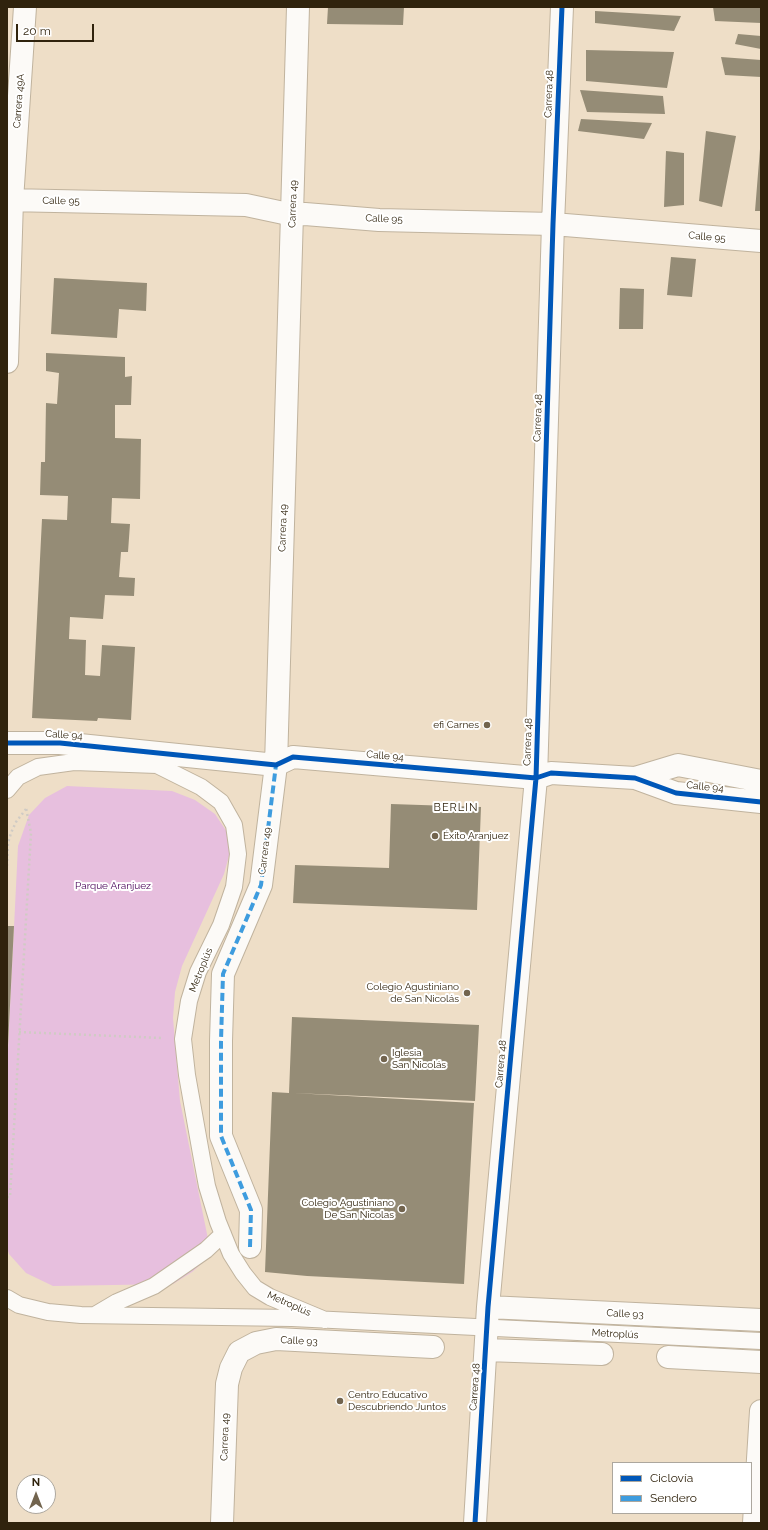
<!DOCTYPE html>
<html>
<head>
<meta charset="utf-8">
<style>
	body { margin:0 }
	#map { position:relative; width:768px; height:1530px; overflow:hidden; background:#eedec7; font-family:Raleway,sans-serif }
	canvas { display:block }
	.frame { position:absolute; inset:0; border:8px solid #30230d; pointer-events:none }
	.legend { position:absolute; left:612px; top:1462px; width:140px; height:52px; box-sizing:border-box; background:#fff; border:1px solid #aca79e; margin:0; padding:5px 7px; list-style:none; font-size:12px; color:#30230d }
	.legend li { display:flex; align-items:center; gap:8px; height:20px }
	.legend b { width:20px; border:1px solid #aca79e }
	.north { position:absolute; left:16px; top:1474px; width:40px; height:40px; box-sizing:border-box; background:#fff; border:1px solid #aca79e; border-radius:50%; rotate:0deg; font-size:11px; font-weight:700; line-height:16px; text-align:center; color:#30230d }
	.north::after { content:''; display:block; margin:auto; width:14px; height:18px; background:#72644e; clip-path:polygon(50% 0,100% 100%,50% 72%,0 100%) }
	.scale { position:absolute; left:16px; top:24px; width:78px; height:18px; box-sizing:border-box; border:2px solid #30230d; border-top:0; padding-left:5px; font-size:12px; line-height:14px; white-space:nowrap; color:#30230d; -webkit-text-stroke:3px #fff; paint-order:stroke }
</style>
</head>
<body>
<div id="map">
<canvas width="768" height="1530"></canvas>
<div class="frame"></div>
<ul class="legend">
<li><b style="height:5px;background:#0057b8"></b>Ciclovía</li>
<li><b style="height:5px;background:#3e9cde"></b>Sendero</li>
</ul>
<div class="north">N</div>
<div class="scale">20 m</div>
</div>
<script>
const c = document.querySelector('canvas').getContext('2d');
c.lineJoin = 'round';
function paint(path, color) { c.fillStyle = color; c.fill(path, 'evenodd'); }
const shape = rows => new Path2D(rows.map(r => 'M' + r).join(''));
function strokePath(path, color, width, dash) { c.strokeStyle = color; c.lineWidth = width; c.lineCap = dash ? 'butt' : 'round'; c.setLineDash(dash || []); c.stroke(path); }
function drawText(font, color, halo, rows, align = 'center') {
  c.font = font + ' Raleway,sans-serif'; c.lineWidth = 4; c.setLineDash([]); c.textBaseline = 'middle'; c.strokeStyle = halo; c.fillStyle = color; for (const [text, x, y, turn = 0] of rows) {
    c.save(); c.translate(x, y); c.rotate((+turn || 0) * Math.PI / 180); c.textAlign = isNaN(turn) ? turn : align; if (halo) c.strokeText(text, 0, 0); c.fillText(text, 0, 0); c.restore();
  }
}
const green = shape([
	[67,786,172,791,195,800,215,814,227,832,230,852,224,874,182,966,175,992,173,1018,180,1101,208,1239,207,1259,192,1272,173,1284,53,1286,26,1273,9,1254,7,1248,7,1069,18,846,29,815,45,798]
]);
const building = shape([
	[328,7,404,7,403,25,327,24],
	[713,7,761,7,761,23,715,21],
	[595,11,681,16,674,31,595,23],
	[738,34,761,36,761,49,735,44],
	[586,50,674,52,667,88,586,81],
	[721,57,761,60,761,77,725,75],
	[580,90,663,96,665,114,587,112],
	[581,119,652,123,644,139,578,131],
	[706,131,736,136,722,207,699,201],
	[760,149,761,149,761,211,755,211],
	[666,151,684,153,684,205,664,207],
	[671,257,696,259,692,297,667,295],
	[54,278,147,283,146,311,119,309,117,338,51,334],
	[620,288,644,289,643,329,619,329],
	[46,353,125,357,125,377,132,376,131,405,115,405,115,438,141,439,140,499,112,498,111,523,130,524,128,552,121,552,119,577,135,578,134,596,105,595,103,619,70,617,69,639,86,640,85,675,100,676,102,645,135,647,131,720,98,718,97,721,32,718,42,519,67,520,68,496,40,495,41,462,45,462,46,403,57,404,59,373,46,371],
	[391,804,481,807,477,910,293,903,295,865,389,868],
	[7,926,14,926,8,1045,7,1045],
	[292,1017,479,1025,475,1101,293,1093,474,1103,464,1284,307,1276,265,1272,272,1092,289,1093]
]);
const path = shape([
	[7,866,8,843,11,833,16,822,26,809],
	[19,1032,162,1038],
	[7,1197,10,1197,31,833,26,808]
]);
const service = shape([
	[7,790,18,777,38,767,74,762,157,765,201,787,221,802,234,825,238,854,234,887,221,925,198,972,189,1001,183,1039,187,1075,202,1159,207,1186,218,1222,231,1254,243,1273,255,1288,270,1297,325,1320],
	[7,1298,19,1305,48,1312,81,1315,292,1318,761,1341],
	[95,1315,117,1302,154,1286,206,1250,223,1234]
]);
const pedestrian = shape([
	[250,1247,251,1210,221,1136,221,1041,223,974,261,885,276,765]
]);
const minor = shape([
	[7,200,246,205,293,215,305,214,379,220,553,224,761,241],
	[7,362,12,200,25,7],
	[488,1307,761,1320],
	[486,1350,602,1354],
	[668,1357,761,1362],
	[222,1523,227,1384,231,1368,239,1352,256,1343,276,1339,433,1347],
	[475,1523,488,1307,536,778,553,224,562,7],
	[754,1523,761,1411]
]);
const tertiary = shape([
	[7,743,60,743,276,765,293,757,536,778,551,773,635,778,676,793,761,802],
	[276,765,298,7],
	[635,778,678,765,761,781]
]);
const quiet = shape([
	[250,1247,251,1210,221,1136,221,1041,223,974,261,885,276,765]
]);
const cycleway = shape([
	[7,743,60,743,276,765,293,757,536,778,551,773,635,778,676,793,761,802],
	[475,1523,488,1307,536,778,553,224,562,7]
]);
const markers = [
	[487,725,4,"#72644e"],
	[435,836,4,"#72644e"],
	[467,993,4,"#72644e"],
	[384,1059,4,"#72644e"],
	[402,1209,4,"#72644e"],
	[340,1401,4,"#72644e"]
];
const streetNames = [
	["Carrera 48",549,94,-88],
	["Carrera 49A",19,101,-86],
	["Calle 95",61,201,1],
	["Carrera 49",293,204,-88],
	["Calle 95",384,219,2],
	["Calle 95",707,237,5],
	["Carrera 48",538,418,-88],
	["Carrera 49",283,528,-88],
	["Calle 94",64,735,4],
	["Carrera 48",528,742,-88],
	["Calle 94",385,756,5],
	["Calle 94",705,787,6],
	["Carrera 49",265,851,-83],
	["Metroplús",201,970,-68],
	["Carrera 48",501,1064,-85],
	["Metroplús",289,1304,24],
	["Calle 93",625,1314,3],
	["Metroplús",615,1334,3],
	["Calle 93",299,1341,3],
	["Carrera 48",475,1387,-86],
	["Carrera 49",225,1437,-88]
];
const poiNames = [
	["efi Carnes",479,725],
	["Éxito Aranjuez",443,836,"left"],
	["Colegio Agustiniano",459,987],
	["de San Nicolás",459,999],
	["Iglesia",392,1053,"left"],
	["San Nicolás",392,1065,"left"],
	["Colegio Agustiniano",394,1203],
	["De San Nicolas",394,1215],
	["Centro Educativo",348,1395,"left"],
	["Descubriendo Juntos",348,1407,"left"]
];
const parkNames = [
	["Parque Aranjuez",113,886]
];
const neighbourhoodNames = [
	["BERLIN",456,808]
];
paint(green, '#e7bfde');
paint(building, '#958c76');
strokePath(service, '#c0b39e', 18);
strokePath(pedestrian, '#c0b39e', 24);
strokePath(minor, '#c0b39e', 24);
strokePath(tertiary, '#c0b39e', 24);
strokePath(path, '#d0cbc4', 2.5, [2, 3]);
strokePath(service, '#fcfaf7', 16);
strokePath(pedestrian, '#fcfaf7', 22);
strokePath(minor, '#fcfaf7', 22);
strokePath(tertiary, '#fcfaf7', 22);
strokePath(quiet, '#3e9cde', 4, [8, 4]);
strokePath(cycleway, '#0057b8', 5);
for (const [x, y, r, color] of markers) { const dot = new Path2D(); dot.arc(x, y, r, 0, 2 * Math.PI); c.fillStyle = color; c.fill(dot); strokePath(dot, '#fff', 1.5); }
drawText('10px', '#30230d', '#fff', streetNames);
drawText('10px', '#30230d', '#fff', poiNames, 'right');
drawText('10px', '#480057', '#fff', parkNames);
c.letterSpacing = '1px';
drawText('11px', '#30230d', '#fff', neighbourhoodNames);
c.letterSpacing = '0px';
</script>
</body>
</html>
